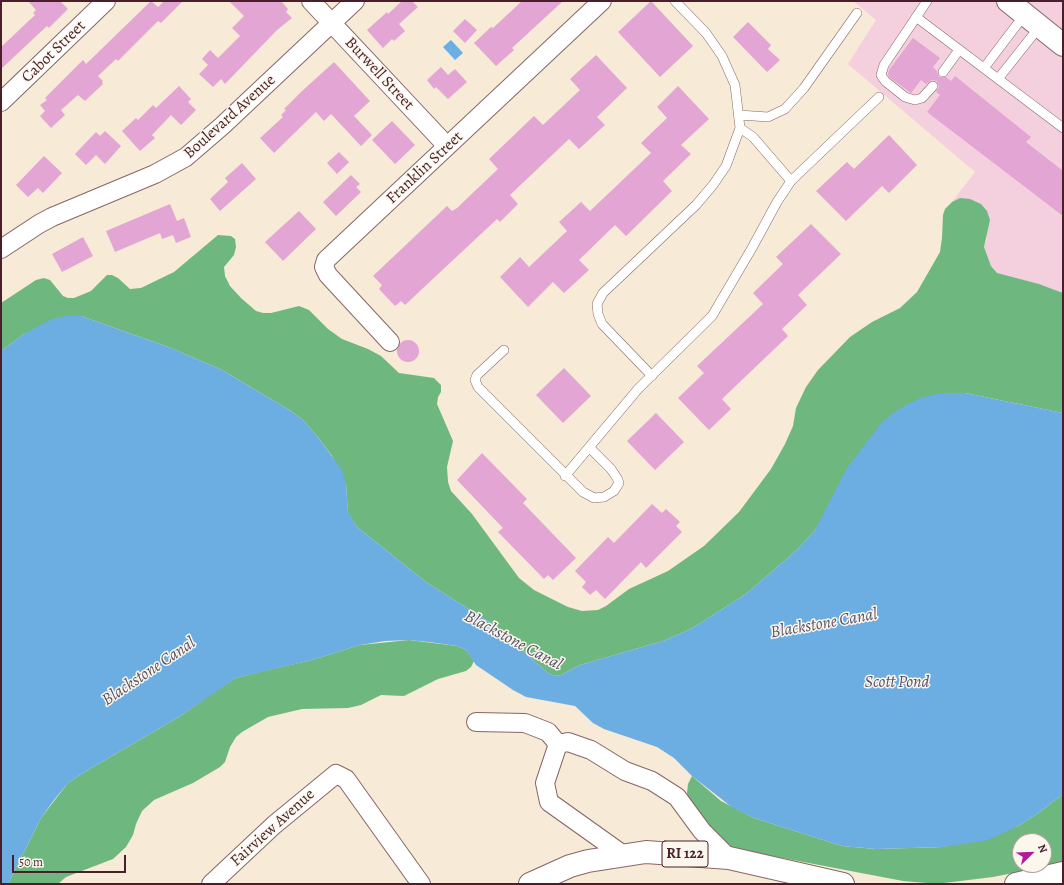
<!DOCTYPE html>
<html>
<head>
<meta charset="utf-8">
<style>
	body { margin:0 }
	#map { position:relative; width:1064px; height:885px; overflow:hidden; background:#f7ead6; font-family:Alegreya,serif }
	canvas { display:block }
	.frame { position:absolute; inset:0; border:2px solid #4a1f2b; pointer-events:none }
	.north { position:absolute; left:1012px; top:833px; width:40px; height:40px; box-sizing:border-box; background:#fbf7ec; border:1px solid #b4a19f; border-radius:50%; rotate:67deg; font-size:11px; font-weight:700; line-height:16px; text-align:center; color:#4a1f2b }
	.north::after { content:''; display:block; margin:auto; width:14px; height:18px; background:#b5179e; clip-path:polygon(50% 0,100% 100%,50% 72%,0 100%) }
	.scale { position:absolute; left:12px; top:855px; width:114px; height:18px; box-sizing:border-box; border:2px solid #4a1f2b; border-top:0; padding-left:5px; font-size:12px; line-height:14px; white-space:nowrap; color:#4a1f2b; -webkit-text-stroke:3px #fbf7ec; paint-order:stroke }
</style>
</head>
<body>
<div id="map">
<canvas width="1064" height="885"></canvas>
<div class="frame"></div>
<div class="north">N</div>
<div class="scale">50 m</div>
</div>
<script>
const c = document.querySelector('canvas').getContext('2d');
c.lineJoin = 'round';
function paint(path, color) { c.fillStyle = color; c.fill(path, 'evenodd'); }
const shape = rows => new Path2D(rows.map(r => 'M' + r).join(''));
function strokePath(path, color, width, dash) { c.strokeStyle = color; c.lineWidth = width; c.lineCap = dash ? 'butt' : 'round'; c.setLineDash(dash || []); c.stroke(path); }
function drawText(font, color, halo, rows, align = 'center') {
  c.font = font + ' Alegreya,serif'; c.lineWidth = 3; c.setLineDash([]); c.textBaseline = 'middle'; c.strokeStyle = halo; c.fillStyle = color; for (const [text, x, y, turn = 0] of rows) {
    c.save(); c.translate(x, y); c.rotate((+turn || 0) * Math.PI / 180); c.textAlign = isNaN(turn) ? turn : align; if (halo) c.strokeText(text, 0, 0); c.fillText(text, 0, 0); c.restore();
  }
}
const built = shape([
	[853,1,1063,1,1063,293,1039,284,1005,276,997,273,991,266,984,247,987,238,960,198,952,202,975,172,848,64,876,20]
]);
const forest = shape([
	[960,198,970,199,981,204,987,211,990,220,984,247,991,266,997,273,1039,284,1063,293,1063,413,965,393,835,492,826,513,815,530,798,549,746,594,691,629,663,641,580,665,561,675,555,676,548,673,491,623,426,582,357,527,348,513,346,484,332,456,317,436,303,420,291,411,244,383,222,370,171,348,81,316,24,334,1,351,1,303,36,280,44,278,50,280,63,296,68,298,74,298,91,291,107,275,112,275,118,278,130,289,141,288,174,272,218,235,231,236,235,239,236,247,234,255,224,267,225,276,230,286,241,298,256,311,263,313,271,313,299,306,309,310,328,329,342,339,368,349,381,356,399,373,434,378,441,385,441,392,438,397,437,404,453,441,447,467,448,482,451,491,472,514,519,578,534,590,568,607,582,611,598,610,606,606,629,589,668,571,704,546,739,512,771,469,785,444,793,426,796,408,806,387,818,370,850,337,872,322,900,308,917,292,940,252,942,238,943,215,945,209,952,202],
	[409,640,457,646,466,650,474,661,471,667,466,671,438,679,404,696,381,695,361,705,348,708,302,709,268,717,242,732,236,737,230,747,225,762,220,767,193,783,154,800,142,811,136,824,133,835,126,847,113,859,66,877,58,884,8,884,41,818,68,783,88,770,179,717,223,686,236,678,255,673,312,660,360,645],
	[692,776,721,801,754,818,842,846,876,849,943,847,1018,826,1037,814,1063,794,1063,863,993,877,944,883,927,883,903,881,725,847,690,811,687,793,688,784],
	[1020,841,1044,841,1044,865,1020,865]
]);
const water = shape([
	[451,40,463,53,455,60,443,47],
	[67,316,81,316,171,348,222,370,291,411,303,420,317,436,342,470,346,484,348,512,357,527,426,582,491,623,548,673,555,676,561,675,580,665,663,641,691,629,746,594,798,549,815,530,847,468,882,422,899,409,920,398,942,393,965,393,1063,413,1063,794,1037,814,1018,826,988,840,943,847,876,849,842,846,754,818,733,808,692,776,674,758,657,747,604,729,593,723,575,706,526,697,513,690,476,665,466,650,457,646,429,642,409,640,385,641,360,645,312,660,236,678,179,717,88,770,68,783,54,800,41,818,8,884,1,884,1,351,24,334,52,319]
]);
const building = shape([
	[28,1,60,1,68,9,49,28,47,26,1,69,1,47,35,15,33,13,36,10],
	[151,1,158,7,164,1,183,1,161,23,158,21,118,61,116,59,98,76,103,81,102,82,103,84,85,101,78,95,61,110,65,115,51,128,40,116,45,111,40,105,47,100,45,98,83,60,86,64],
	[229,1,281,1,288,9,286,12,292,18,277,30,225,84,221,79,213,87,199,74,208,65,202,59,210,50,218,58,240,36,232,28,244,16],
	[402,1,412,1,418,7,399,24,405,31,394,41,392,39,383,48,367,30,387,12,388,14],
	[522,1,563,1,512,48,514,50,496,66,474,43,491,27,493,28],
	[651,1,693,46,660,77,618,32],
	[465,19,477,30,465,43,453,31],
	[748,22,771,45,768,49,780,60,767,72,733,37],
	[913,38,940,58,933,67,937,71,939,77,946,77,951,81,955,76,1031,137,1026,142,1063,171,1063,216,927,112,940,95,936,92,939,87,937,81,932,80,926,84,921,80,911,93,889,77,888,74,889,70],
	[596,55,627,88,597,117,605,125,579,149,569,139,510,195,518,204,500,222,497,219,405,305,401,301,395,306,379,289,382,285,373,276,447,206,452,211,457,208,498,169,489,159,534,116,543,125,580,90,570,79],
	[334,62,370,101,354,116,372,135,361,146,331,114,324,121,316,112,274,153,260,138,283,117,281,115,286,110,284,109,301,92],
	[441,67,448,75,455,69,467,82,448,99,436,87,434,89,427,80],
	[179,86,191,99,188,102,196,110,181,125,171,115,152,135,155,138,140,151,122,131,136,118,138,120,153,105,156,108],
	[678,86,709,119,681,145,691,154,663,181,672,191,626,236,615,225,579,260,589,270,564,293,553,282,528,307,500,277,520,257,529,267,567,231,559,222,581,202,590,211,651,153,641,143,667,118,657,107],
	[392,121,415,145,395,164,372,140],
	[105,131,121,146,105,164,96,155,86,165,75,154,96,132,100,136],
	[889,135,917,165,889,193,882,186,846,221,816,191,847,162,854,169],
	[339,152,349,162,337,174,327,163],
	[44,156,62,173,43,193,38,188,28,197,16,185],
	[242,163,256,179,220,211,210,199,228,182,225,178],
	[351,175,360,184,356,187,361,192,336,216,323,202],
	[170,204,177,221,184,218,191,237,176,243,173,235,162,239,160,233,115,252,106,231],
	[299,211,316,229,283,261,265,242],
	[811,224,841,254,798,295,807,305,782,329,788,336,722,399,731,409,709,430,678,398,704,373,697,366,763,304,753,293,783,264,776,257],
	[83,237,93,256,62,272,52,254],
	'397 351a11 11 0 1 1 22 0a11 11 0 1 1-22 0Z',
	[564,368,591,396,563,423,536,395],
	[656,413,684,442,655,470,627,441],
	[482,453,527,499,523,503,576,558,553,580,548,575,544,579,498,532,503,528,457,480],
	[652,504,662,513,666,509,680,522,676,526,682,532,646,568,641,562,605,599,596,590,590,595,582,587,586,582,575,571,608,537,614,543]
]);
const service = shape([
	[927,1,884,65,881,75,885,81,905,97,915,100,922,98,933,86],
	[916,17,1063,128],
	[984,68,1025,14],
	[943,72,959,50],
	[998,79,1040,26],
	[739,115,768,117,785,109,804,88,857,13],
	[740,128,753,137,791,181],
	[504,350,477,375,475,380,478,387,583,492,594,498,604,497,614,491,619,483,617,478,611,469,590,448],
	[652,376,602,324,598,314,597,304,603,293,696,205,713,185,726,166,740,128,735,85,722,56,706,33,675,1],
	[565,476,638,389,712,316,752,248,777,202,791,181,879,97]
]);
const minor = shape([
	[311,1,447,146],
	[1,102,106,1],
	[1,249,39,224,52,217,155,174,186,157,222,126,355,1],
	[390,342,328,275,324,267,326,260,602,1],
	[476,722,525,723,548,732,558,744],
	[622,854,549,802,545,783,558,744,568,742,591,750,625,771,652,781,677,797,702,831,729,858],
	[211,884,274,825,336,774,346,779,421,884]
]);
const secondary = shape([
	[1008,1,1063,45]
]);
const primary = shape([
	[530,884,570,866,588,861,646,852,729,858,843,884],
	[1016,884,1063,873]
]);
const shields = [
	[685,854,46]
];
const shieldNames = [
	["RI 122",685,854]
];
const streetNames = [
	["Cabot Street",54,52,-44],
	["Burwell Street",379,74,47],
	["Boulevard Avenue",230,117,-42],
	["Franklin Street",425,168,-43],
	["Fairview Avenue",273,828,-42]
];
const waterNames = [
	["Blackstone Canal",824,624,-10],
	["Blackstone Canal",513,641,28],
	["Blackstone Canal",149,672,-34],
	["Scott Pond",897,683]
];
paint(built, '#f4cfde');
paint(forest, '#6eb87f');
paint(water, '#6caee1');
paint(building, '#e3a5d4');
strokePath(service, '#876667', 10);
strokePath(minor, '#876667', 20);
strokePath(secondary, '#876667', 24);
strokePath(primary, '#876667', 24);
strokePath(service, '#fff', 9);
strokePath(minor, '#fff', 18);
strokePath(secondary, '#fff', 22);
strokePath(primary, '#fff', 22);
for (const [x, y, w] of shields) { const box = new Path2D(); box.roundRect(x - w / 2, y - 13, w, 26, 3); c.fillStyle = '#fbf7ec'; c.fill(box); strokePath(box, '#4a1f2b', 1); }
drawText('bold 15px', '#4a1f2b', null, shieldNames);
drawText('16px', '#4a1f2b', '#fbf7ec', streetNames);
drawText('italic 17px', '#56516b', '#fbf7ec', waterNames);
</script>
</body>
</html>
